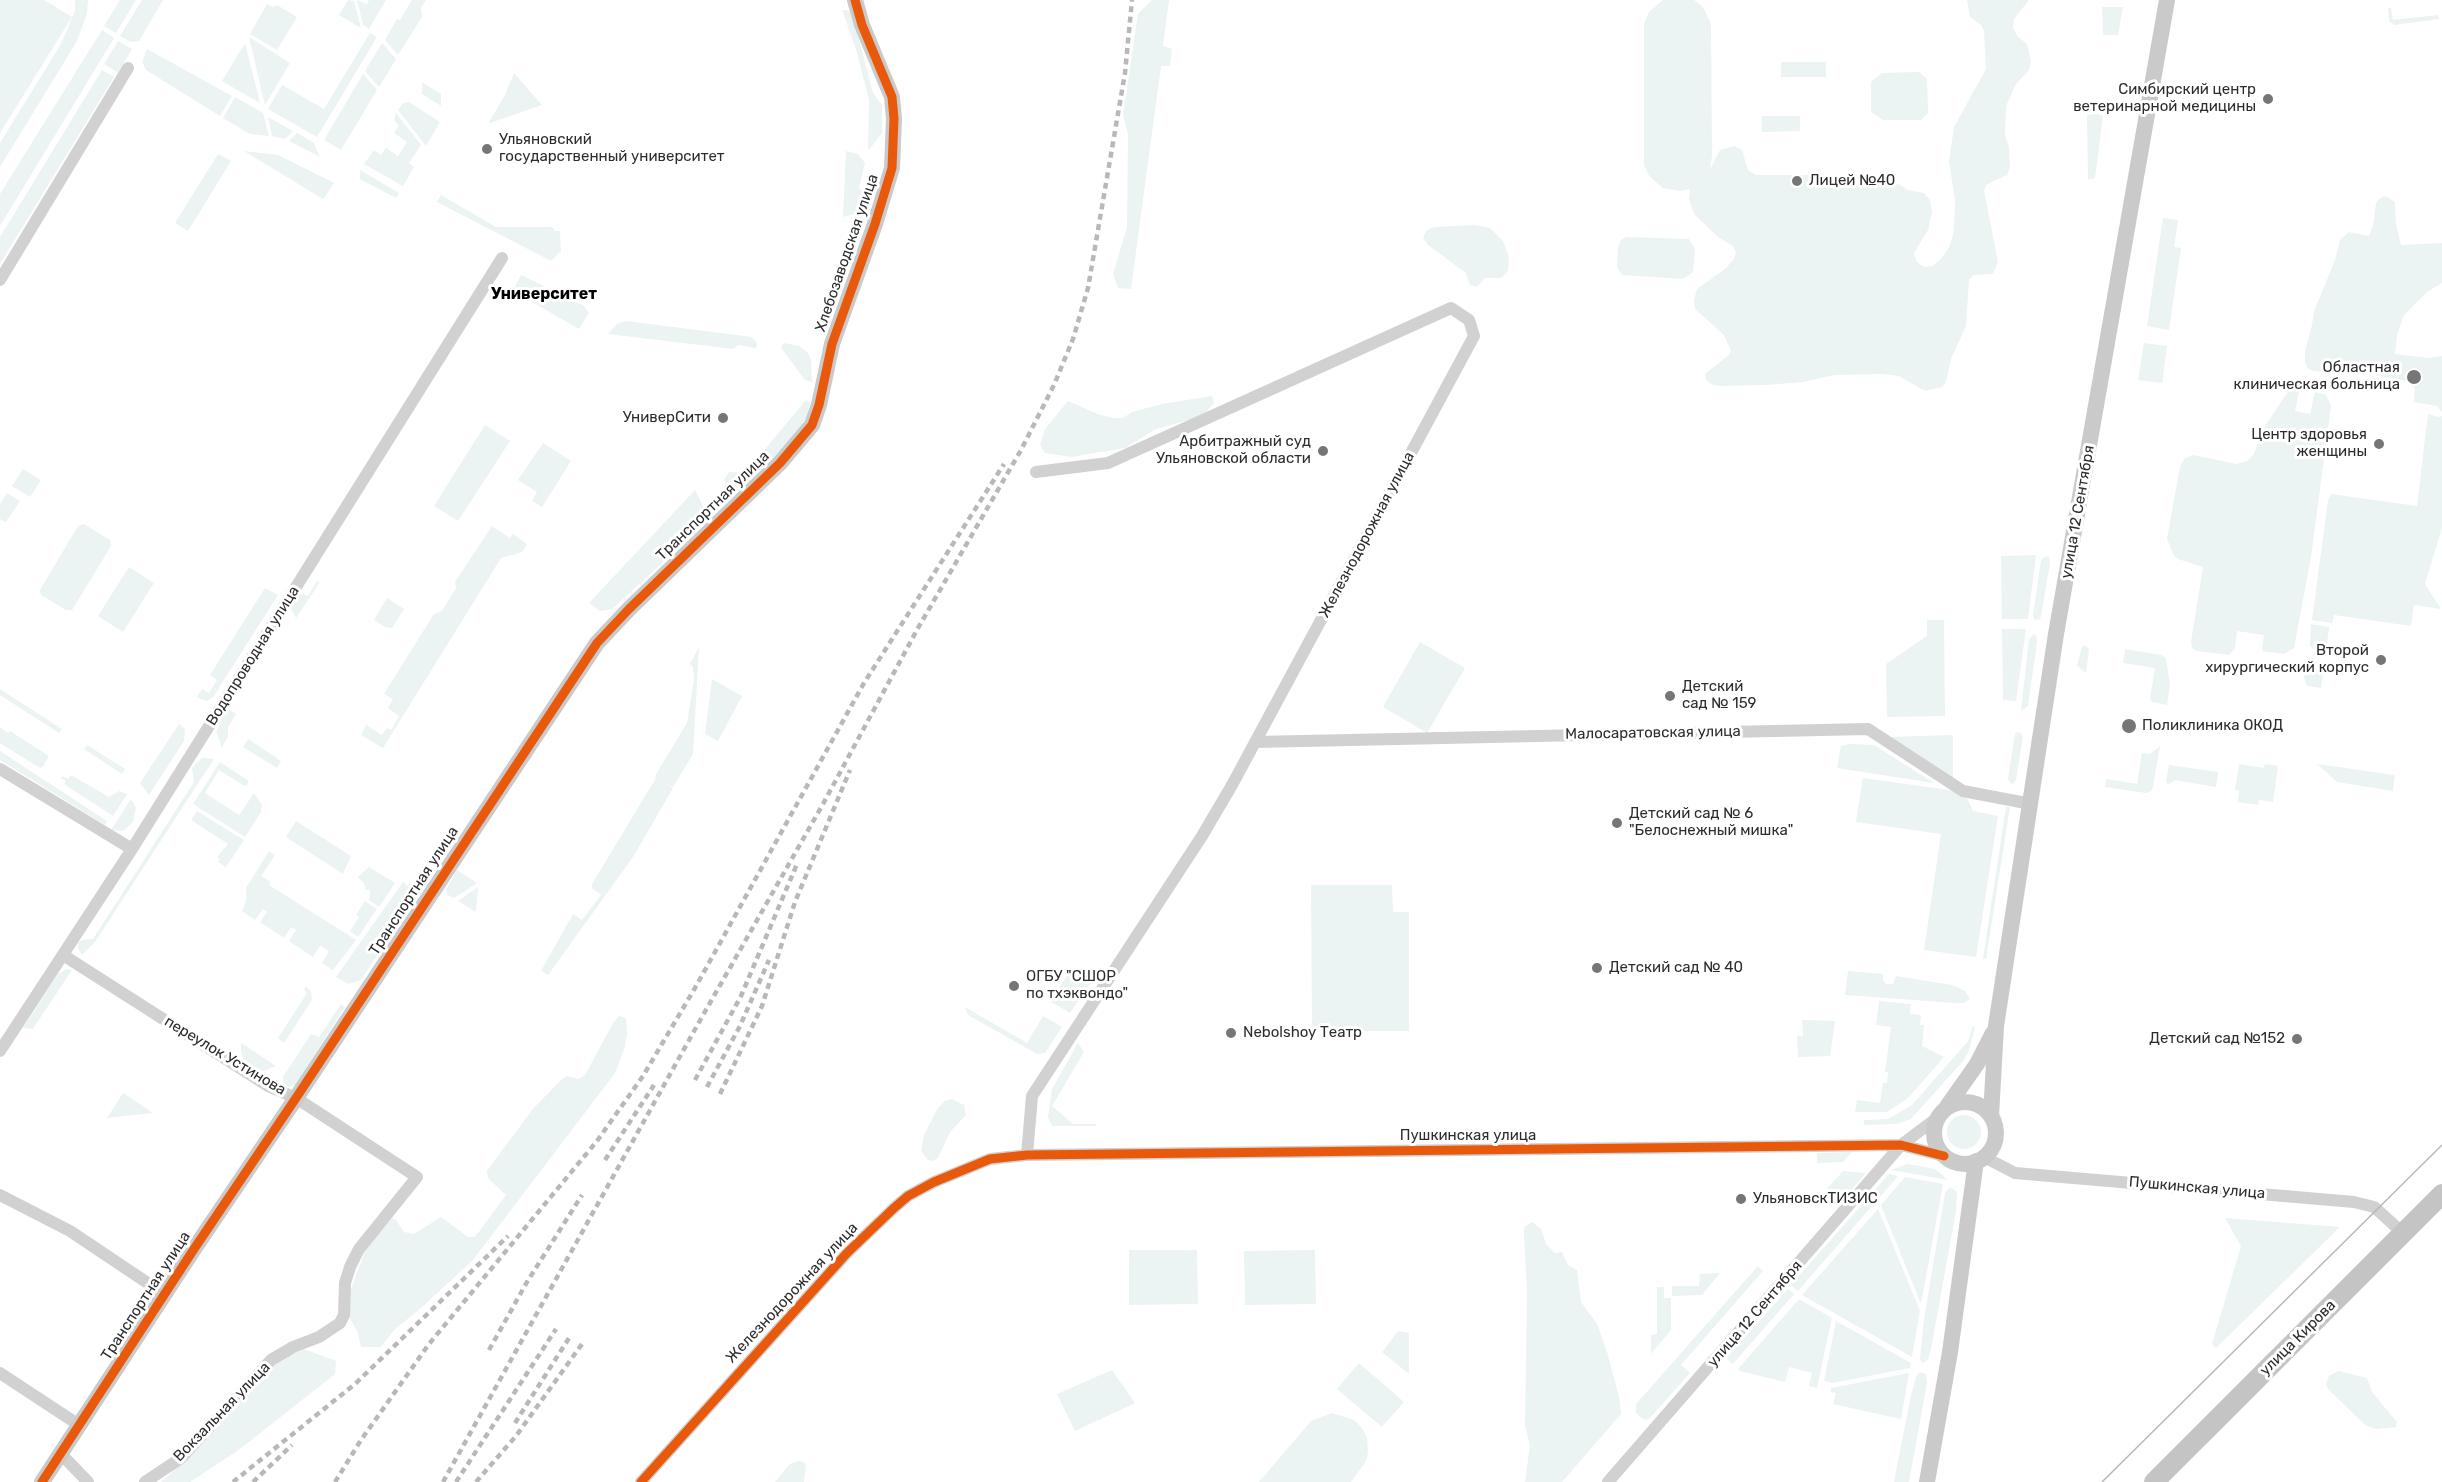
<!DOCTYPE html>
<html>
<head>
<meta charset="utf-8">
<style>
	body { margin:0 }
	canvas { display:block; background:#fff }
</style>
</head>
<body>
<canvas width="2442" height="1482"></canvas>
<script>
const c = document.querySelector('canvas').getContext('2d');
c.lineJoin = 'round';
function paint(path, color) { c.fillStyle = color; c.fill(path, 'evenodd'); }
const shape = rows => new Path2D(rows.map(r => 'M' + r).join(''));
function strokePath(path, color, width, dash) { c.strokeStyle = color; c.lineWidth = width; c.lineCap = dash ? 'butt' : 'round'; c.setLineDash(dash || []); c.stroke(path); }
function drawText(font, color, halo, rows, align = 'center') {
  c.font = font + ' Rubik,sans-serif'; c.lineWidth = 6; c.setLineDash([]); c.textBaseline = 'middle'; c.strokeStyle = halo; c.fillStyle = color; for (const [text, x, y, turn = 0] of rows) {
    c.save(); c.translate(x, y); c.rotate((+turn || 0) * Math.PI / 180); c.textAlign = isNaN(turn) ? turn : align; if (halo) c.strokeText(text, 0, 0); c.fillText(text, 0, 0); c.restore();
  }
}
const green = shape([
	[0,0,44,0,72,17,0,133],
	[75,0,88,0,87,13,77,41,0,167,0,143,61,44,75,11],
	[120,0,136,0,116,33,104,26],
	[142,0,163,0,139,41,131,42,120,36],
	[348,0,354,1,361,28,339,15],
	[357,0,367,4,369,0,386,0,369,29,363,25],
	[412,0,426,0,421,8,422,17,398,55,385,40,397,19,400,20],
	[1152,0,1169,0,1163,46,1172,49,1170,66,1161,66,1131,289,1118,288,1113,274,1127,227,1128,135,1123,115,1138,14],
	[1663,0,1694,0,1703,7,1711,24,1712,156,1710,169,1720,150,1735,146,1742,150,1748,170,1756,175,1877,175,1889,178,1908,190,1924,193,1930,200,1932,212,1928,230,1914,253,1917,262,1924,267,1932,266,1941,259,1950,246,1954,230,1955,200,1949,161,1954,127,1986,69,1984,31,1981,25,1970,17,1967,0,2029,0,2014,19,2013,28,2018,37,2027,44,2031,61,2029,70,2016,84,2006,106,2005,135,2009,147,2010,167,2007,175,1986,185,1984,191,1998,262,1993,274,1973,275,1969,280,1966,326,1951,359,1946,382,1942,387,1925,391,1899,376,1883,374,1835,375,1803,382,1766,385,1720,386,1713,385,1706,380,1705,374,1729,355,1731,351,1724,335,1695,309,1694,300,1697,289,1725,269,1734,259,1736,253,1733,246,1718,237,1694,214,1689,199,1690,189,1680,191,1663,188,1650,177,1644,165,1644,24,1649,12],
	[267,4,273,7,277,5,297,17,277,50,250,34],
	[2102,7,2123,7,2118,35,2103,35],
	[2388,8,2391,8,2393,20,2438,15,2439,19,2394,25,2389,21],
	[842,10,848,10,853,17,873,93,882,105,882,133,869,150,868,149,869,100,856,49],
	[102,30,114,38,0,226,0,194],
	[370,33,377,37,317,137,268,109,282,85,324,109],
	[249,37,290,63,265,105],
	[118,41,132,49,118,73,104,64],
	[245,43,260,103,222,81],
	[382,43,396,59,379,87,365,71],
	[147,49,232,96,220,116,146,70,142,62],
	[1781,62,1826,62,1826,77,1781,77],
	[102,70,114,77,0,264,0,237],
	[1919,72,1927,79,1928,113,1921,120,1883,120,1871,112,1871,82,1882,73],
	[514,73,542,105,490,123,489,122,505,95],
	[363,74,377,90,341,150,324,140],
	[422,82,441,94,441,106,422,94],
	[235,97,263,113,269,136,250,134,223,118],
	[409,102,440,122,426,146,398,110,403,103],
	[396,113,421,145,409,163,414,167,403,186,364,164,374,150,381,155,386,148,398,156,407,142,394,133,399,125,394,120],
	[2098,114,2103,116,2095,178,2088,179,2087,115],
	[1762,116,1800,116,1800,131,1762,132],
	[268,117,293,131,285,139,272,136],
	[297,133,314,143,320,157,289,141],
	[244,151,278,155,334,183,323,199],
	[846,151,858,154,865,163,859,188,864,192,867,199,866,207,859,213,843,217],
	[218,154,231,161,188,231,175,223],
	[360,170,399,193,396,198,360,179],
	[441,195,496,227,552,227,555,231,560,231,561,251,551,261,437,202],
	[2386,196,2395,202,2396,224,2401,245,2442,243,2442,283,2427,292,2404,315,2397,335,2395,354,2428,358,2442,356,2442,412,2437,406,2414,402,2415,388,2407,381,2353,371,2343,374,2313,371,2307,368,2305,362,2305,351,2312,325,2314,311,2335,260,2340,240,2349,232,2369,236,2373,226,2376,203,2380,198],
	[2163,218,2178,220,2174,247,2181,248,2169,330,2147,326],
	[1475,225,1490,228,1503,241,1509,257,1508,271,1501,278,1485,278,1477,287,1470,285,1466,273,1428,245,1423,238,1426,231,1434,227],
	[1626,237,1689,239,1695,249,1693,272,1683,279,1622,275,1617,267,1618,248,1621,240],
	[521,275,583,305,589,313,579,329,513,291],
	[626,321,752,337,757,343,756,348,738,345,733,349,608,334,617,324],
	[784,343,799,346,808,353,811,360,812,382,805,380,782,349,781,347],
	[2144,343,2167,346,2162,383,2138,380],
	[2291,387,2300,388,2295,411,2310,414,2315,392,2326,395,2331,406,2311,557,2294,648,2284,654,2262,651,2264,635,2237,631,2235,648,2229,655,2197,651,2192,648,2191,642,2203,567,2178,559,2174,556,2167,539,2180,466,2185,458,2194,455,2236,464,2247,461,2254,454,2263,429],
	[1212,396,1214,403,1203,416,1156,429,1125,448,1071,457,1045,453,1040,445,1045,429,1068,401,1100,415,1115,418,1123,418,1132,412,1162,404],
	[806,400,810,403,807,416,789,446,743,489,734,492,727,488,724,480,729,472,745,473],
	[2428,414,2439,417,2442,416,2442,528,2425,584,2441,609,2414,605,2411,626,2334,615,2332,623,2312,620,2328,500,2331,494,2417,506],
	[485,425,510,441,458,521,434,506],
	[543,443,571,461,542,507,532,501,537,492,518,480],
	[23,469,41,480,30,497,12,486],
	[695,490,704,508,698,515,701,521,696,532,612,609,600,611,589,603],
	[7,493,20,501,6,522,0,519,0,504],
	[84,524,110,540,111,546,72,610,66,610,41,595,40,590,78,526],
	[492,526,510,538,513,534,527,544,522,552,501,558,383,748,361,735,366,725,382,735,387,728,391,730,399,716,388,708,393,699,384,694,434,614,442,611,456,588,455,582],
	[2036,555,2028,619,2002,619,2001,556],
	[2046,556,2049,557,2050,563,2041,616,2040,619,2035,620,2033,616,2041,560],
	[129,567,154,583,123,632,98,616],
	[317,581,320,582,296,618,290,607,299,593,308,596],
	[265,588,278,595,213,697,207,701,201,699,197,697,202,689,209,693,217,680,210,675],
	[387,598,404,609,392,628,385,627,374,620],
	[1927,620,1944,620,1945,716,1887,717,1886,664,1927,636],
	[2311,624,2329,627,2326,652,2315,650,2310,646],
	[2002,629,2026,629,2016,701,2003,700],
	[2034,634,2036,636,2037,642,2028,706,2021,711,2029,639],
	[1420,642,1465,668,1427,733,1383,707],
	[2082,646,2086,646,2089,649,2086,673,2077,666],
	[699,647,693,754,673,787,664,782,673,788,633,857,548,975,541,971,573,914,582,920,601,895,592,888,592,884,656,778,655,776,687,723,694,679,693,667,690,663],
	[2125,649,2162,655,2166,658,2170,685,2167,705,2152,702,2150,699,2155,668,2123,663],
	[2306,663,2324,665,2321,688,2307,686,2304,677],
	[712,679,742,696,718,741,705,734],
	[0,689,62,729,59,733,0,695],
	[227,708,236,714,228,727,228,737,222,747,216,732,220,724,218,722],
	[179,724,185,729,184,741,149,795,140,783],
	[0,727,8,733,10,731,49,756,43,766,40,768,0,743],
	[2017,732,2021,733,2023,736,2016,780,2012,785,2008,779,2015,734],
	[1953,735,1953,781,1890,737],
	[248,739,281,761,277,768,243,747],
	[1849,744,1874,745,1934,783,1837,768,1841,746],
	[87,745,125,769,122,774,84,749],
	[2160,746,2153,787,2151,791,2146,793,2105,787,2106,779,2137,784,2142,753,2150,754],
	[0,751,107,821,105,825,0,760],
	[202,758,214,759,95,942,82,955,78,949,78,943,82,940,93,939,194,782,192,768],
	[220,762,249,781,246,786,243,785,219,770,205,793,239,815,254,793,262,805,261,812,245,837,193,804],
	[2239,764,2264,768,2265,764,2278,766,2273,802,2259,800,2258,805,2238,802,2239,791,2235,790],
	[2317,764,2395,775,2393,791,2337,782],
	[2169,765,2218,772,2216,787,2175,780,2168,785,2166,781],
	[71,775,109,797,119,791,127,794,113,816,64,784,66,781,61,778,62,776,68,779],
	[1863,778,1949,790,1966,796,1973,811,1998,816,1976,957,1924,950,1941,834,1856,822],
	[131,799,136,808,133,822,123,831,111,830],
	[2006,807,2010,807,1986,959,1983,959],
	[197,811,244,840,226,867,218,862,220,859,217,857,228,844,191,820],
	[296,821,351,856,343,874,286,837],
	[269,851,275,855,261,876,271,882,269,885,356,940,333,970,322,963,329,951,320,946,313,957,289,941,296,930,291,927,284,938,260,922,267,912,263,909,255,920,242,911,246,901,246,888],
	[369,867,395,883,379,907,369,900,370,890,366,890,364,883,358,877],
	[457,870,477,883,454,898,448,895,446,890],
	[403,882,412,890,411,904,361,980,348,984,336,977],
	[1311,885,1392,885,1393,912,1409,912,1409,1031,1312,1031],
	[478,887,476,912,458,901],
	[365,901,377,909,358,937,350,931,359,917,356,915],
	[67,969,72,970,33,1029,23,1028,58,974],
	[1070,970,1091,982,1070,1013,1051,1002],
	[1848,971,1883,974,1883,981,1886,984,1893,984,1896,976,1952,985,1965,991,1970,999,1964,1003,1955,1003,1845,995],
	[306,986,311,992,312,1000,284,1043,278,1038,307,993,304,990],
	[1879,1001,1911,1004,1910,1014,1921,1015,1920,1025,1924,1025,1922,1046,1944,1057,1908,1098,1887,1112,1855,1112,1857,1100,1880,1103,1883,1083,1887,1083,1888,1072,1885,1072,1891,1027,1876,1025],
	[341,1004,345,1007,295,1085,289,1087,284,1086,283,1077,311,1034,319,1037],
	[965,1007,1027,1043,1043,1016,1062,1027,1045,1053,1037,1054,968,1015],
	[619,1016,626,1018,627,1032,625,1047,615,1073,473,1260,421,1308,394,1330,381,1347,361,1347,357,1331,344,1308,367,1246,392,1218,396,1220,404,1232,414,1234,441,1217,468,1237,475,1237,506,1195,488,1178,487,1171,532,1110,561,1080,567,1076,578,1079,585,1075,613,1023],
	[1802,1020,1835,1021,1830,1056,1798,1057,1797,1036,1803,1036],
	[1973,1026,1975,1027,1969,1051,1963,1061,1911,1119,1897,1124,1864,1125,1864,1120,1888,1119,1912,1105,1968,1041],
	[241,1043,276,1066,264,1071,255,1068,244,1059,241,1051],
	[1078,1043,1084,1052,1052,1106,1073,1124,1096,1124,1096,1126,1052,1126,1048,1117,1052,1089],
	[123,1093,153,1113,107,1118],
	[952,1099,964,1105,966,1115,950,1132,938,1158,932,1161,928,1160,921,1151,924,1135,938,1108,945,1101],
	'1947 1132a17 17 0 1 1 34 0a17 17 0 1 1-34 0Z',
	[1852,1152,1843,1162,1817,1163,1817,1153],
	[1908,1164,1935,1169,1948,1180,1891,1170],
	[1843,1171,1866,1173,1845,1198,1828,1195,1821,1203,1817,1200],
	[1889,1174,1898,1176,1798,1291,1791,1285],
	[1905,1177,1943,1184,1921,1304,1881,1205],
	[1950,1187,1957,1192,1956,1211,1931,1349,1928,1360,1922,1363,1920,1359,1924,1319,1945,1193],
	[1878,1209,1920,1311,1912,1357,1802,1295],
	[2225,1218,2340,1227,2216,1348,2212,1344,2241,1246],
	[1532,1222,1541,1229,1546,1244,1555,1253,1562,1252,1568,1265,1577,1270,1581,1302,1597,1324,1608,1355,1620,1401,1621,1414,1562,1482,1525,1482,1530,1445,1525,1426,1527,1293,1524,1236,1524,1227],
	[1129,1250,1197,1250,1198,1304,1129,1305],
	[1315,1250,1316,1304,1245,1305,1244,1251],
	[1758,1266,1763,1271,1681,1365,1690,1373,1649,1419,1646,1420,1640,1417,1636,1413,1636,1404],
	[1720,1273,1702,1295,1672,1296,1672,1286,1699,1286,1700,1274],
	[1657,1287,1664,1287,1664,1298,1671,1298,1671,1330,1651,1354,1651,1335,1657,1334],
	[1788,1289,1794,1294,1733,1364,1726,1358],
	[1799,1299,1832,1318,1817,1388,1809,1386,1812,1373,1789,1367,1785,1382,1740,1371,1738,1369],
	[1836,1321,1911,1363,1910,1368,1832,1383,1824,1381],
	[1398,1331,1409,1333,1409,1374,1382,1352],
	[304,1349,336,1361,335,1374,240,1449,190,1482,161,1482,170,1474,274,1363],
	[1359,1363,1404,1402,1382,1427,1337,1389],
	[1112,1370,1135,1403,1075,1431,1057,1394],
	[2338,1371,2367,1378,2372,1392,2397,1422,2396,1427,2376,1429,2365,1425,2328,1389,2326,1384,2329,1376],
	[1920,1372,1926,1374,1927,1383,1909,1482,1894,1482,1911,1395,1916,1377],
	[1909,1373,1901,1419,1833,1404,1836,1393,1831,1392,1831,1388],
	[1332,1413,1354,1420,1362,1428,1367,1438,1368,1452,1366,1461,1351,1482,1259,1482,1311,1421],
	[798,1461,804,1462,806,1466,804,1482,775,1482,790,1464]
]);
const street = shape([
	[0,280,128,68],
	[1255,742,1868,729,1963,791,2031,804],
	[0,769,132,849],
	[63,955,268,1086,296,1098,417,1177,359,1249,350,1267,345,1283,344,1315,340,1323,319,1337,293,1347,271,1360,181,1458,145,1482],
	[0,1051,132,849,502,258],
	[1027,1155,1032,1096,1202,836,1232,785,1474,336,1469,320,1451,308,1108,463,1036,472],
	[1984,1157,2015,1173,2354,1202,2374,1207,2403,1233],
	[0,1195,70,1231,164,1294],
	[0,1373,79,1425],
	[61,1454,88,1482],
	[641,1482,847,1253,894,1208,908,1196,934,1182,990,1159,1027,1155,1901,1145,1944,1156],
	[1608,1482,1901,1145,1937,1118]
]);
const secondary = shape([
	'1934 1133a31 31 0 1 1 62 0a31 31 0 1 1-62 0Z',
	[1946,1108,1977,1064,1993,1033],
	[1991,1116,1996,1026,2056,634,2167,0],
	[42,1482,194,1249,296,1098,597,643,629,609,780,463,812,425,819,405,832,344,875,224,892,168,894,119,892,97,862,25,855,0],
	[1927,1482,1950,1352,1976,1161]
]);
const primary = shape([
	[2154,1482,2442,1194]
]);
const tram = shape([
	[2102,1482,2442,1145]
]);
const rail = shape([
	[695,1080,741,996,797,864],
	[707,1087,740,1026,769,960],
	[720,1094,762,1006,795,902,850,770],
	[605,1160,654,1085],
	[489,1350,527,1282,582,1195],
	[515,1423,569,1338],
	[233,1482,355,1384,508,1236],
	[253,1482,292,1445],
	[335,1482,361,1440,429,1344,597,1141,643,1076,695,988,864,683,1004,464],
	[443,1482,698,1024,823,804,918,628,1021,450,1054,385,1073,339,1088,288,1125,73,1132,0],
	[456,1482,556,1329],
	[476,1482,516,1436,582,1344]
]);
const cycleway = shape([
	[42,1482,194,1249,296,1098,597,643,629,609,780,463,812,425,819,405,832,344,875,224,892,168,894,119,892,97,862,25,855,0],
	[641,1482,847,1253,894,1208,908,1196,934,1182,990,1159,1027,1155,1901,1145,1944,1156]
]);
const markers = [
	[2268,99,6,"#767676"],
	[487,149,6,"#767676"],
	[1797,181,6,"#767676"],
	[2414,377,8,"#767676"],
	[723,418,6,"#767676"],
	[2379,444,6,"#767676"],
	[1323,451,6,"#767676"],
	[2381,660,6,"#767676"],
	[1670,696,6,"#767676"],
	[2129,726,8,"#767676"],
	[1617,823,6,"#767676"],
	[1597,968,6,"#767676"],
	[1014,986,6,"#767676"],
	[1231,1033,6,"#767676"],
	[2297,1039,6,"#767676"],
	[1741,1199,6,"#767676"]
];
const poiNames = [
	["Симбирский центр",2256,90,"right"],
	["ветеринарной медицины",2256,107,"right"],
	["Ульяновский",499,140],
	["государственный университет",499,157],
	["Лицей №40",1809,181],
	["Областная",2400,368,"right"],
	["клиническая больница",2400,385,"right"],
	["УниверСити",711,418,"right"],
	["Центр здоровья",2367,435,"right"],
	["женщины",2367,452,"right"],
	["Арбитражный суд",1311,442,"right"],
	["Ульяновской области",1311,459,"right"],
	["Второй",2369,651,"right"],
	["хирургический корпус",2369,668,"right"],
	["Детский",1682,687],
	["сад № 159",1682,704],
	["Поликлиника ОКОД",2142,726],
	["Детский сад № 6",1629,814],
	["\"Белоснежный мишка\"",1629,831],
	["Детский сад № 40",1609,968],
	["ОГБУ \"СШОР",1026,977],
	["по тхэквондо\"",1026,994],
	["Nebolshoy Театр",1243,1033],
	["Детский сад №152",2285,1039,"right"],
	["УльяновскТИЗИС",1753,1199]
];
const streetNames = [
	["Хлебозаводская улица",847,253,-71],
	["Транспортная улица",713,506,-44],
	["улица 12 Сентября",2078,512,-80],
	["Железнодорожная улица",1367,535,-62],
	["Водопроводная улица",253,656,-58],
	["Малосаратовская улица",1653,733,-1],
	["Транспортная улица",414,891,-57],
	["переулок Устинова",225,1056,31],
	["Пушкинская улица",1468,1136],
	["Пушкинская улица",2197,1188,5],
	["Железнодорожная улица",792,1293,-47],
	["Транспортная улица",146,1296,-57],
	["улица 12 Сентября",1755,1314,-49],
	["улица Кирова",2298,1338,-45],
	["Вокзальная улица",222,1412,-46]
];
const neighbourhoodNames = [
	["Университет",544,294]
];
paint(green, '#ebf3f3');
strokePath(street, '#d1d1d1', 12);
strokePath(secondary, '#cacaca', 16);
strokePath(primary, '#c4c4c4', 20);
strokePath(tram, '#b8b8b8', 1.5);
strokePath(rail, '#b8b8b8', 4.5, [6, 4.5]);
strokePath(cycleway, '#e8590c', 9);
for (const [x, y, r, color] of markers) { const dot = new Path2D(); dot.arc(x, y, r, 0, 2 * Math.PI); c.fillStyle = color; c.fill(dot); strokePath(dot, '#fff', 2); }
drawText('15px', '#2c2c2c', '#fff', poiNames, 'left');
drawText('15px', '#2c2c2c', '#fff', streetNames);
drawText('bold 16px', '#000', '#fff', neighbourhoodNames);
</script>
</body>
</html>
